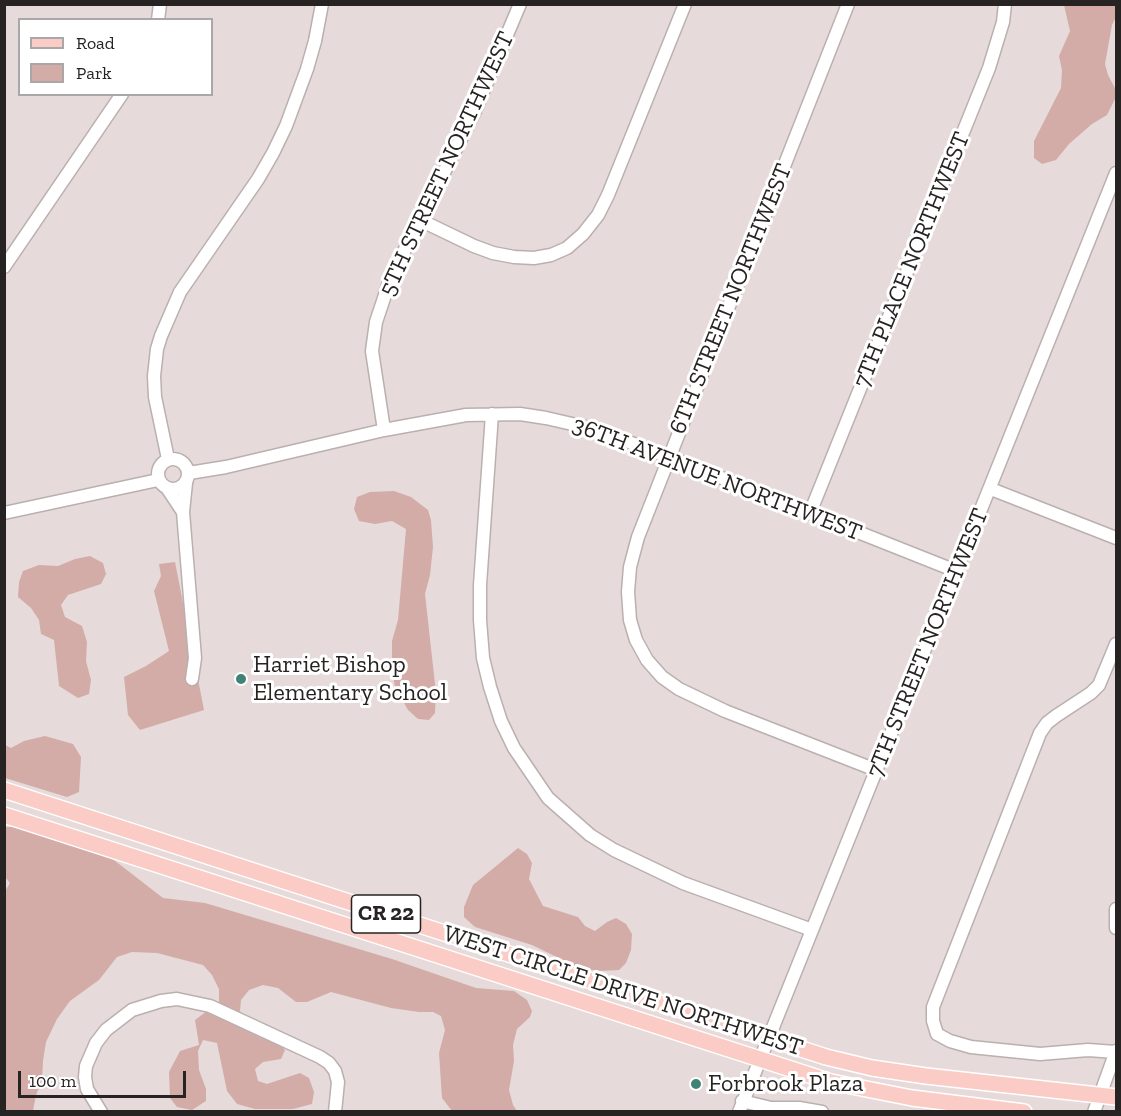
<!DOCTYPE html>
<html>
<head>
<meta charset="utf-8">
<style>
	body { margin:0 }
	#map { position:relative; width:1121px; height:1116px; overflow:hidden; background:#e6dbda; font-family:"Zilla Slab",serif }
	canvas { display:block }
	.frame { position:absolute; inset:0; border:6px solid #272323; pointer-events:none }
	.legend { position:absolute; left:18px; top:18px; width:195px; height:78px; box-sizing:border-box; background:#fff; border:2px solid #a9a7a7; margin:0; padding:8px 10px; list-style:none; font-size:18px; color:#272323 }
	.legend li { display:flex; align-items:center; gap:12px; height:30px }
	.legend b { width:30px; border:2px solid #a9a7a7 }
	.scale { position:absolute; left:18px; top:1071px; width:168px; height:27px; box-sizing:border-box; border:3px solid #272323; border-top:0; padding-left:8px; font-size:18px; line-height:21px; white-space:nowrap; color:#272323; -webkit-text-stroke:4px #fff; paint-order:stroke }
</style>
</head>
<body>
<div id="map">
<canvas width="1121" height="1116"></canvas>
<div class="frame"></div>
<ul class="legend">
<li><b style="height:8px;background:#fbcbc5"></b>Road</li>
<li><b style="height:16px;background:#d3aca7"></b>Park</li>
</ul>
<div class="scale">100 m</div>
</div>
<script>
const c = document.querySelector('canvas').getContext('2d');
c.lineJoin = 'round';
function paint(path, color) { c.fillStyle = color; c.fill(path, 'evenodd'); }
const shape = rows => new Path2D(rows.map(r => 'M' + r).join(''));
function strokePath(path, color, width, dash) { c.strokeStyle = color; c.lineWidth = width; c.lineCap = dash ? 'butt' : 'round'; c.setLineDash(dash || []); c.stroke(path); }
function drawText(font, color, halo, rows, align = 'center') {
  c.font = font + ' "Zilla Slab",serif'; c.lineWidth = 6; c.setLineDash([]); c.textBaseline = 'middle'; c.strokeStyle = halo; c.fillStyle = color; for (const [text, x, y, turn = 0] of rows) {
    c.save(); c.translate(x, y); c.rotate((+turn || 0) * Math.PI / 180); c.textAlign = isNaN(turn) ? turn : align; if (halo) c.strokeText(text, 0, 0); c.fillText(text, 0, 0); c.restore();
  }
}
const green = shape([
	[1064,5,1116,5,1116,17,1112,25,1105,64,1108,75,1116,90,1116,97,1107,115,1092,124,1069,144,1056,160,1042,164,1034,158,1034,141,1061,88,1062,70,1059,56,1070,31],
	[394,491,411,497,428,510,431,520,433,547,430,575,425,594,436,693,435,713,429,720,418,719,408,710,395,687,392,671,392,641,398,620,406,529,392,521,375,524,359,521,354,509,357,497,370,492],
	[90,556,103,563,106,574,101,584,68,595,61,605,65,617,82,626,87,642,86,661,91,680,89,694,78,698,59,686,54,640,41,634,39,620,31,608,18,597,19,582,23,571,39,565,58,566,75,559],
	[175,562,204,710,140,730,128,715,124,677,146,666,169,651,154,591,161,576,159,564],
	[45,736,73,744,81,757,79,792,67,797,5,778,5,745,11,748,24,741],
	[5,827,19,827,110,857,163,898,205,903,392,959,476,988,514,991,527,1000,532,1011,530,1017,517,1029,513,1045,514,1061,509,1090,513,1105,517,1111,452,1111,442,1098,439,1053,445,1030,441,1016,433,1012,419,1012,391,1008,331,992,307,1002,296,1002,278,988,263,985,249,990,241,1000,240,1011,249,1030,259,1037,280,1044,285,1050,281,1059,263,1062,255,1069,258,1081,267,1084,300,1073,309,1078,314,1092,312,1104,293,1109,255,1109,237,1104,227,1091,217,1043,203,1040,198,1051,199,1070,206,1089,206,1101,192,1110,177,1107,170,1098,169,1072,180,1051,199,1045,195,1020,219,1002,219,989,212,975,203,965,157,953,132,952,117,957,99,980,70,1001,57,1019,46,1042,43,1061,42,1080,36,1095,33,1111,5,1111,4,893,10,883,5,877],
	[518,848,527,854,532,863,529,879,543,906,578,917,585,926,595,931,607,922,616,918,626,924,632,934,631,950,626,963,619,970,599,971,579,968,532,945,475,927,464,917,464,907,473,885]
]);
const minor = shape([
	[848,4,638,537,630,567,628,592,630,620,636,640,647,660,662,677,679,689,725,711,876,770],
	[158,20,160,4],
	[420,220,474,246,493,253,514,257,534,258,551,255,567,248,583,234,598,215,608,195,685,4],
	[4,267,122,94],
	[492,414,480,585,480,620,483,658,490,687,501,721,514,748,548,798,590,835,614,850,683,883,812,930],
	[384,430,372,351,376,322,383,301,390,279,474,113,520,4],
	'158 474a15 15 0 1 1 30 0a15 15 0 1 1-30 0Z',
	[168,459,155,397,154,376,157,349,161,336,180,292,258,179,273,153,286,126,307,69,315,41,322,4],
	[189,473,226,467,384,430,466,415,520,414,546,418,594,429,669,457,956,571],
	[167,488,183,512,186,483],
	[991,489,1116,538],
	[183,512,195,658,192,679],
	[4,513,158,480],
	[810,513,989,68,1003,22,1005,4],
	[1116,909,1116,928],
	[1116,1052,1088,1050,1040,1054,971,1047,950,1041,937,1034,933,1021,933,1007,1040,733,1047,723,1056,716,1091,693,1099,685,1116,644],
	[742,1101,771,1108,799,1108,822,1112],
	[101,1112,87,1089,85,1077,86,1066,96,1043,106,1030,132,1010,161,1001,177,999,210,1006,320,1057,329,1063,335,1071,338,1082,335,1112],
	[739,1112,1116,173],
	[1094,1112,1116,1051]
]);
const major = shape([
	[4,790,826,1057,872,1068,926,1076,1116,1097],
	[4,815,831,1082,912,1098,1024,1112]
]);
const markers = [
	[241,679,6,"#408374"],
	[696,1084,6,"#408374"]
];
const shields = [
	[386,914,69]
];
const shieldNames = [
	["CR 22",386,914]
];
const streetNames = [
	["5TH STREET NORTHWEST",447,164,-65],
	["7TH PLACE NORTHWEST",912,260,-68],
	["6TH STREET NORTHWEST",731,299,-68],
	["36TH AVENUE NORTHWEST",717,479,21],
	["7TH STREET NORTHWEST",928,643,-68],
	["WEST CIRCLE DRIVE NORTHWEST",623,991,18]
];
const poiNames = [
	["Harriet Bishop",253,665],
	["Elementary School",253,693],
	["Forbrook Plaza",708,1084]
];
paint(green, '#d3aca7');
strokePath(minor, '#bab0af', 15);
strokePath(major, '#fff', 18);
strokePath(minor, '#fff', 12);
strokePath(major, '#fbcbc5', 15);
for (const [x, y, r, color] of markers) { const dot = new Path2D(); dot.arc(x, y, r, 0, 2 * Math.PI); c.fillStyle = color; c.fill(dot); strokePath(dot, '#fff', 2); }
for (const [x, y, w] of shields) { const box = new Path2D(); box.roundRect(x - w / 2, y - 19, w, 38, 4.5); c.fillStyle = '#fff'; c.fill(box); strokePath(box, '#272323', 1.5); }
drawText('bold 22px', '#272323', null, shieldNames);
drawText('24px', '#272323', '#fff', streetNames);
drawText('24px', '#272323', '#fff', poiNames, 'left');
</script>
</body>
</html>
